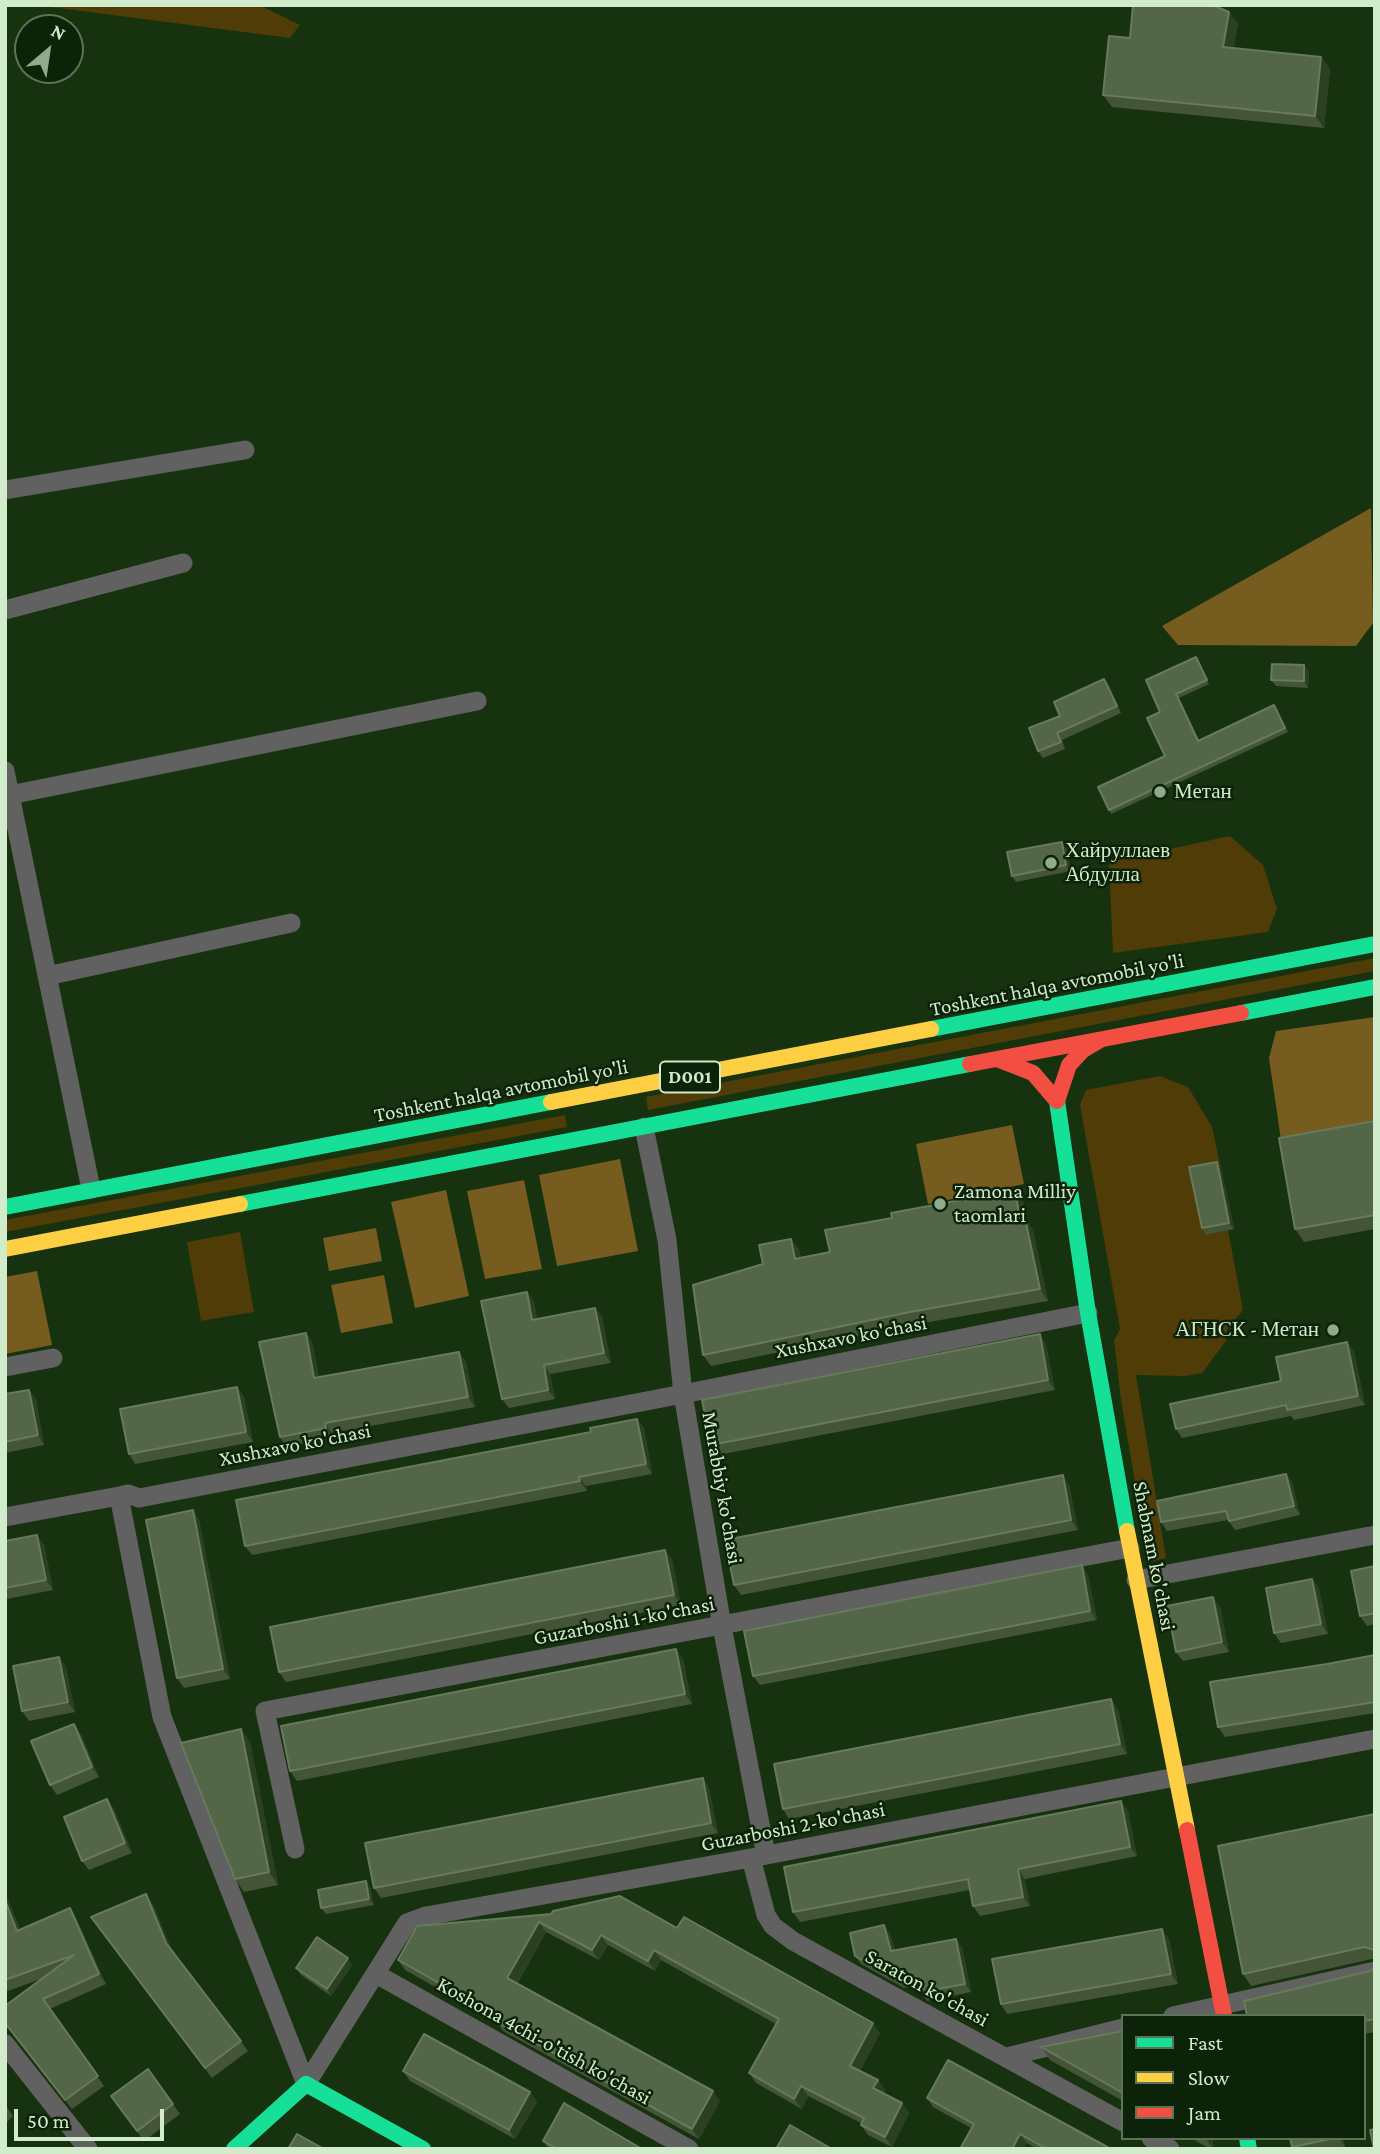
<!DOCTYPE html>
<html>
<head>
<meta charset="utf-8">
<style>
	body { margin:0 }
	#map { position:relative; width:1380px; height:2154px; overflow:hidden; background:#16320f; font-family:"Crimson Pro",serif }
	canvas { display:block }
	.frame { position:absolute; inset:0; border:7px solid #d0ecca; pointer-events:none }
	.legend { position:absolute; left:1121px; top:2014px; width:245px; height:126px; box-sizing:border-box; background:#0d2309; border:2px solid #5b7356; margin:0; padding:9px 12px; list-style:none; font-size:21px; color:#d0ecca }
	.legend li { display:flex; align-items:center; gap:14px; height:35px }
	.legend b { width:35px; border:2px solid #5b7356 }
	.north { position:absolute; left:14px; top:14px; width:70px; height:70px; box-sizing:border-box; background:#0d2309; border:2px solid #5b7356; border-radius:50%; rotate:29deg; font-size:19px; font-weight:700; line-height:28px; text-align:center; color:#d0ecca }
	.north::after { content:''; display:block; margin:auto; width:24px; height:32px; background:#8fab89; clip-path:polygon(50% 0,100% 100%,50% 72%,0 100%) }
	.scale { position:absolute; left:14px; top:2109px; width:150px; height:32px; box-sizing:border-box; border:4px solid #d0ecca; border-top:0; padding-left:9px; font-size:21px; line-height:24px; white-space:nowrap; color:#d0ecca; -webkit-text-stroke:5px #0d2309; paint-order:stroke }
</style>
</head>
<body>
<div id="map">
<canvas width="1380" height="2154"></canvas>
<div class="frame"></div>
<ul class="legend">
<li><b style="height:9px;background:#16e098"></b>Fast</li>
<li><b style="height:9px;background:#ffcf43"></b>Slow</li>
<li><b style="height:9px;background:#f24e42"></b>Jam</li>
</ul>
<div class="north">N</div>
<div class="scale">50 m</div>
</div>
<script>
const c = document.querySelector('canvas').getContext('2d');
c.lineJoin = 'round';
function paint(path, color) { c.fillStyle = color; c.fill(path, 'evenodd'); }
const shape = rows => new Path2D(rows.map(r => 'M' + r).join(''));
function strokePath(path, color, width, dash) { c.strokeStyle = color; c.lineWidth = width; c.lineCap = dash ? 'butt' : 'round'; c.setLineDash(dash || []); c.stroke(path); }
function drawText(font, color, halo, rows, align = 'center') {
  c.font = font + ' "Crimson Pro",serif'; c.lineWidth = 5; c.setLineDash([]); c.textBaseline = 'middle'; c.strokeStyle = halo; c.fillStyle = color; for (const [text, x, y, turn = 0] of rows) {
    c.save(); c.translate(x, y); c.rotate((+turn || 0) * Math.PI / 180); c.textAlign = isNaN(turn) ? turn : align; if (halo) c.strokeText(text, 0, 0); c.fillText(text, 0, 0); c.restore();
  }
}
const green = shape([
	[35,5,259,5,300,25,290,38],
	[1230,836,1263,865,1277,909,1268,932,1113,953,1109,862],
	[1375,958,1375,971,648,1110,646,1097],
	[1160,1076,1188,1087,1212,1127,1221,1168,1194,1174,1207,1235,1228,1230,1243,1310,1227,1329,1226,1341,1202,1373,1184,1376,1136,1375,1166,1558,1149,1562,1121,1401,1114,1340,1120,1329,1080,1105,1086,1090],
	[565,1115,567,1127,5,1232,5,1220],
	[240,1232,254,1312,201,1321,187,1242]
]);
const forest = shape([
	[1371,508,1373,623,1356,646,1178,645,1162,626],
	[1375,1017,1375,1132,1282,1147,1269,1058,1276,1031],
	[1012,1125,1024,1184,928,1204,916,1144],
	[620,1159,638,1251,557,1266,539,1175],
	[524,1180,542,1269,485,1279,467,1191],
	[446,1190,469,1296,415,1308,391,1202],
	[376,1228,382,1261,329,1271,323,1238],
	[37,1271,52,1345,5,1354,5,1277],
	[384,1275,393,1323,341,1333,331,1285]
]);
const street = shape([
	[5,490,245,450],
	[5,610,183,563],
	[5,771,91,1189],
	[10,795,477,701],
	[47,976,291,923],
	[644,1127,667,1240,683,1394,722,1626,766,1855],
	[5,1367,53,1358],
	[5,1517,119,1496],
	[1136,1580,1375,1535],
	[295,1849,265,1711,1130,1548],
	[751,1858,766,1915,773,1926,793,1941,1123,2122],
	[376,1974,689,2149],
	[1173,2016,1375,1971],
	[5,2044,88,2149],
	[1007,2057,1123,2028],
	[306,2084,162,1717,119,1496,128,1494,139,1498,683,1394,1088,1313],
	[306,2084,407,1923,426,1916,751,1858,1375,1739],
	[1151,2138,1170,2149]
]);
const fast = shape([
	[1241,1013,1375,987],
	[931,1029,1375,944],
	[1057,1101,1088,1313,1127,1531],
	[240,1204,970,1064],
	[5,1207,551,1102],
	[1247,2138,1249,2149],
	[234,2149,306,2084,423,2149]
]);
const slow = shape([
	[551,1102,931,1029],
	[5,1249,240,1204],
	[1127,1531,1187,1830]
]);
const jam = shape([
	[997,1059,1033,1073,1057,1101,1069,1065,1083,1050,1100,1040],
	[970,1064,1241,1013],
	[1187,1830,1224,2016]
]);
const wall = shape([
	[1229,12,1238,24,1233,48,1321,57,1330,69,1324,128,1112,107,1103,95,1130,38],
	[1196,657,1209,684,1179,698,1199,740,1274,705,1288,732,1111,814,1109,810,1165,756,1160,712],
	[1304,665,1309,672,1308,688,1276,686,1271,680],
	[1104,679,1109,686,1121,713,1062,740,1065,749,1043,758,1038,751,1060,716],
	[1066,848,1071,871,1016,882,1012,876],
	[1375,1121,1375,1229,1304,1242,1295,1229],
	[1217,1162,1221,1168,1234,1229,1206,1235,1202,1228],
	[1015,1190,1023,1202,1027,1221,1033,1230,1048,1301,918,1324,711,1366,703,1355,791,1239,799,1250,801,1258,830,1252,892,1218],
	[527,1292,534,1302,537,1319,595,1308,602,1317,611,1363,550,1374,555,1399,509,1408,502,1399],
	[306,1333,312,1342,319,1377,459,1352,466,1362,475,1407,332,1433,333,1438,286,1447,280,1437],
	[1347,1342,1354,1352,1365,1405,1294,1420,1291,1416,1182,1438,1176,1429,1281,1381],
	[1046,1344,1055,1390,718,1455,711,1445],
	[237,1387,244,1397,253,1442,135,1464,129,1454],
	[29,1390,36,1400,44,1445,5,1453,5,1394],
	[637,1419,644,1428,652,1474,586,1486,587,1491,252,1555,245,1546,591,1432],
	[1286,1474,1292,1482,1300,1515,1235,1530,1228,1520,1167,1531,1161,1522],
	[1069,1485,1078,1530,741,1595,734,1585],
	[193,1510,199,1520,230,1679,184,1688,177,1678],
	[5,1541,44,1545,53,1590,7,1599,5,1597],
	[665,1550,672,1559,681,1605,286,1682,279,1672],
	[1375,1566,1375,1624,1367,1626,1360,1616],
	[1088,1575,1097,1620,760,1685,753,1676],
	[1312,1579,1319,1589,1328,1634,1281,1643,1274,1633],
	[1220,1607,1229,1652,1183,1661,1176,1652],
	[676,1649,683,1659,692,1704,297,1781,290,1771],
	[1375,1655,1375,1713,1225,1737,1218,1727,1327,1664],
	[59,1657,66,1667,75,1712,29,1721,22,1711],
	[1118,1709,1127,1754,789,1819,783,1809],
	[81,1734,99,1777,57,1795,50,1785],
	[250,1742,278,1885,244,1892,235,1879],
	[703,1778,709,1788,718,1833,381,1898,374,1888],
	[107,1799,114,1809,132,1853,89,1870,82,1861],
	[1128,1811,1137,1856,1025,1879,1030,1906,980,1916,973,1906,970,1890,800,1922,793,1912],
	[1375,1814,1375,1960,1372,1959,1251,1986,1243,1974],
	[366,1881,370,1888,374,1905,326,1914,321,1908],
	[5,1892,20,1930,70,1908,76,1918,106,1984,50,2009,104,2086,72,2109,5,2024,5,2006,41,1979,5,1992],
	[146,1894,153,1904,172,1951,248,2051,212,2078,98,1927],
	[551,1914,677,1928,880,2033,860,2071,878,2080,885,2090,883,2093,902,2103,909,2113,892,2147,868,2135,861,2125,861,2123,808,2096,802,2109,756,2083,749,2073,776,2024,661,1960,655,1971,608,1945,599,1960,546,1932,517,1984,720,2101,699,2139,503,2031,496,2021,405,1970,398,1960],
	[884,1925,890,1934,895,1951,962,1947,971,1992,927,2001,921,1992,919,1985,904,1988,861,1964,855,1956],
	[1169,1939,1178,1984,1007,2014,1001,2004],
	[352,1965,331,1996,301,1975,296,1968],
	[1375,1968,1375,2032,1364,2034,1364,2016,1370,1971],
	[1123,2031,1123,2101,1050,2060,1041,2047],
	[148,2069,180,2114,144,2141,111,2096],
	[403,2071,530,2092,537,2102,515,2139,410,2081],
	[927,2098,1111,2149,1037,2149,1027,2143,971,2128,933,2107],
	[5,2105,13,2116,5,2124],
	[1191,2138,1212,2138,1214,2149,1210,2149],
	[1290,2138,1343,2138,1345,2147,1337,2149,1293,2149],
	[543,2141,642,2149,549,2149]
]);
const shadedWall = shape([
	[1229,12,1238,24,1232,59,1223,47],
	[1321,57,1330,69,1324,128,1315,116],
	[1304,665,1309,672,1308,688,1304,681],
	[1104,679,1109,686,1121,713,1117,706],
	[1062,842,1066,848,1071,871,1066,865],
	[1217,1162,1221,1168,1234,1229,1229,1223],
	[1015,1190,1023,1202,1027,1221,1033,1230,1048,1301,1040,1289,1020,1219],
	[791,1239,799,1250,803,1270,795,1259],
	[527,1292,534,1302,539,1330,532,1320],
	[595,1308,602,1317,611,1363,604,1353],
	[306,1333,312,1342,321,1388,314,1378],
	[1040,1334,1046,1344,1055,1390,1048,1380],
	[1347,1342,1354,1352,1365,1405,1358,1396],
	[459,1352,466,1362,475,1407,468,1397],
	[544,1365,550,1374,555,1399,548,1390],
	[237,1387,244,1397,253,1442,246,1432],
	[29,1390,36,1400,44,1445,38,1435],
	[637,1419,644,1428,652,1474,646,1464],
	[325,1423,332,1433,333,1438,326,1428],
	[1286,1474,1292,1482,1300,1515,1294,1506],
	[1063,1475,1069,1485,1078,1530,1071,1520],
	[579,1477,586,1486,587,1491,580,1481],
	[193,1510,199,1520,230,1679,223,1669],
	[37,1535,44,1545,53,1590,46,1580],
	[665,1550,672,1559,681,1605,674,1595],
	[1082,1565,1088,1575,1097,1620,1090,1611],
	[1312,1579,1319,1589,1328,1634,1321,1624],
	[1213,1597,1220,1607,1229,1652,1222,1642],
	[676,1649,683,1659,692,1704,685,1694],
	[59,1657,66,1667,75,1712,68,1702],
	[1111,1699,1118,1709,1127,1754,1120,1744],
	[74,1724,81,1734,99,1777,92,1767],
	[241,1729,250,1742,278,1885,269,1872],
	[703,1778,709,1788,718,1833,711,1823],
	[107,1799,114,1809,132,1853,125,1843],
	[1121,1801,1128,1811,1137,1856,1130,1847],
	[1018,1869,1025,1879,1030,1906,1023,1897],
	[366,1881,370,1888,374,1905,369,1899],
	[5,1892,22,1937,17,1931,5,1900],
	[146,1894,153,1904,173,1952,166,1943],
	[70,1908,76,1918,106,1984,99,1974],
	[539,1922,546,1932,514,1988,507,1978],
	[884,1925,890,1934,897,1960,891,1951],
	[1162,1929,1169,1939,1178,1984,1171,1974],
	[601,1935,608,1945,599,1960,592,1950],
	[956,1939,962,1947,971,1992,965,1984],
	[654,1950,661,1960,655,1971,648,1961],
	[348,1958,352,1965,331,1996,327,1989],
	[873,2023,880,2033,857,2076,850,2066],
	[878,2080,885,2090,881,2098,873,2088],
	[801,2086,808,2096,802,2109,794,2099],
	[713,2091,720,2101,699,2139,692,2129],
	[530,2092,537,2102,515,2139,509,2130],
	[902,2103,909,2113,892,2147,885,2137],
	[1020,2134,1027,2143,1023,2149,1012,2149],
	[1212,2138,1214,2149,1213,2149,1206,2139],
	[1339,2138,1343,2138,1345,2147]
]);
const building = shape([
	[1133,5,1212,5,1229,12,1223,47,1321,57,1315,116,1103,95,1109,36,1130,38,1133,5],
	[1196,657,1207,680,1176,694,1198,741,1274,705,1285,728,1109,810,1098,787,1165,756,1147,718,1160,712,1146,680,1196,657],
	[1272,664,1304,665,1304,681,1271,680,1272,664],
	[1104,679,1117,706,1057,733,1061,742,1038,751,1029,728,1060,716,1054,702,1104,679],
	[1062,842,1066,865,1012,876,1007,852,1062,842],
	[1375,1121,1375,1215,1295,1229,1279,1138,1375,1121],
	[1217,1162,1229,1223,1202,1228,1189,1167,1217,1162],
	[1015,1190,1020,1219,1025,1218,1040,1289,910,1312,703,1355,693,1285,763,1264,759,1245,791,1239,795,1259,830,1252,825,1230,892,1218,891,1213,1015,1190],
	[527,1292,532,1320,595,1308,604,1353,544,1365,548,1390,502,1399,481,1301,527,1292],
	[306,1333,314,1378,459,1352,468,1397,325,1423,326,1428,280,1437,259,1342,306,1333],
	[1040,1334,1048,1380,711,1445,702,1400,1040,1334],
	[1347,1342,1358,1396,1287,1410,1286,1405,1176,1429,1170,1404,1281,1381,1276,1357,1347,1342],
	[237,1387,246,1432,129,1454,120,1409,237,1387],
	[29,1390,38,1435,5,1442,5,1394,29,1390],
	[637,1419,646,1464,579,1477,580,1481,245,1546,236,1500,591,1432,590,1428,637,1419],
	[1286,1474,1294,1506,1229,1521,1226,1511,1161,1522,1157,1501,1286,1474],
	[1063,1475,1071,1520,734,1585,725,1540,1063,1475],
	[193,1510,223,1669,177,1678,146,1520,193,1510],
	[37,1535,46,1580,5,1588,5,1541,37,1535],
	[665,1550,674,1595,279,1672,270,1627,665,1550],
	[1082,1565,1090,1611,753,1676,744,1631,1082,1565],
	[1375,1566,1375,1613,1360,1616,1351,1571,1375,1566],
	[1312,1579,1321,1624,1274,1633,1266,1588,1312,1579],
	[1213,1597,1222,1642,1176,1652,1167,1606,1213,1597],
	[676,1649,685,1694,290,1771,281,1726,676,1649],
	[1375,1655,1375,1702,1218,1727,1210,1682,1327,1664,1375,1655],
	[59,1657,68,1702,22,1711,13,1666,59,1657],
	[1111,1699,1120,1744,783,1809,774,1764,1111,1699],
	[74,1724,92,1767,50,1785,31,1741,74,1724],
	[241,1729,269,1872,235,1879,181,1743,241,1729],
	[703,1778,711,1823,374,1888,365,1843,703,1778],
	[107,1799,125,1843,82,1861,64,1817,107,1799],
	[1121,1801,1130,1847,1018,1869,1023,1897,973,1906,968,1879,793,1912,784,1867,1121,1801],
	[1375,1814,1375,1950,1364,1947,1243,1974,1218,1846,1375,1814],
	[366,1881,369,1899,321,1908,318,1890,366,1881],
	[146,1894,166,1943,241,2041,205,2068,91,1917,146,1894],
	[620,1896,677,1928,684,1917,873,2023,850,2066,878,2080,873,2088,902,2103,885,2137,861,2125,864,2118,801,2086,794,2099,749,2073,779,2019,654,1950,648,1961,601,1935,592,1950,539,1922,507,1978,713,2091,692,2129,496,2021,498,2016,398,1960,417,1926,551,1914,553,1911,620,1896],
	[5,1900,17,1931,70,1908,99,1974,43,1999,98,2076,65,2100,5,2023,5,2006,74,1955,5,1980,5,1900],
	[884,1925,891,1951,956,1939,965,1984,921,1992,916,1977,898,1980,855,1956,850,1933,884,1925],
	[1162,1929,1171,1974,1001,2004,992,1959,1162,1929],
	[317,1937,348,1958,327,1989,296,1968,317,1937],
	[1375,1968,1375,2019,1364,2021,1364,2016,1247,2016,1244,2001,1370,1971,1375,1968],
	[1123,2031,1123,2093,1041,2047,1123,2031],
	[424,2034,530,2092,509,2130,403,2071,424,2034],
	[948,2060,1111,2149,1047,2149,1020,2134,1012,2149,960,2149,974,2124,927,2098,948,2060],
	[148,2069,173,2104,137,2131,111,2096,148,2069],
	[564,2103,642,2149,557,2149,543,2141,564,2103],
	[790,2125,832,2149,776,2149,790,2125],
	[1375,2129,1375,2149,1374,2149,1370,2130,1375,2129],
	[297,2134,324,2149,288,2149,297,2134],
	[1290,2138,1335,2138,1292,2147,1290,2138]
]);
const markers = [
	[1160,792,7,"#8fab89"],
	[1051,863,7,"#8fab89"],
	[940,1204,7,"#8fab89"],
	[1333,1330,7,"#8fab89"]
];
const shields = [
	[690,1077,60]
];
const shieldNames = [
	["D001",690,1077]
];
const poiNames = [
	["Метан",1174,792],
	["Хайруллаев",1065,851],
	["Абдулла",1065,875],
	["Zamona Milliy",954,1192],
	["taomlari",954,1216],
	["АГНСК - Метан",1319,1330,"right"]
];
const streetNames = [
	["Toshkent halqa avtomobil yo'li",1057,985,-11],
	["Toshkent halqa avtomobil yo'li",501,1091,-11],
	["Xushxavo ko'chasi",851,1337,-11],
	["Xushxavo ko'chasi",295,1445,-11],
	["Murabbiy ko'chasi",722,1488,80],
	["Shabnam ko'chasi",1154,1556,79],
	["Guzarboshi 1-ko'chasi",624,1621,-11],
	["Guzarboshi 2-ko'chasi",793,1827,-11],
	["Saraton ko'chasi",927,1988,29],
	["Koshona 4chi-o'tish ko'chasi",544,2041,29]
];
paint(green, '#4f3c07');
paint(forest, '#775c1f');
strokePath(street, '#616161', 19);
strokePath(fast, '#16e098', 16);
strokePath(slow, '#ffcf43', 16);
strokePath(jam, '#f24e42', 16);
paint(wall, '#445537');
paint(shadedWall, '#2b4020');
paint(building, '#536647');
strokePath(building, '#667b5b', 2);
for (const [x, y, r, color] of markers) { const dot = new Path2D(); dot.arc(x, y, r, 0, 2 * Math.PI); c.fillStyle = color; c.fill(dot); strokePath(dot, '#0d2309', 2.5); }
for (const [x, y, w] of shields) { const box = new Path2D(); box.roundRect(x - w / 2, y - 15.5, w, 31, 5); c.fillStyle = '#0d2309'; c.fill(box); strokePath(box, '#d0ecca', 2); }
drawText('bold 19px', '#d0ecca', null, shieldNames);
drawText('21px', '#d0ecca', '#0d2309', poiNames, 'left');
drawText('21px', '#d0ecca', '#0d2309', streetNames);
</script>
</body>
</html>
